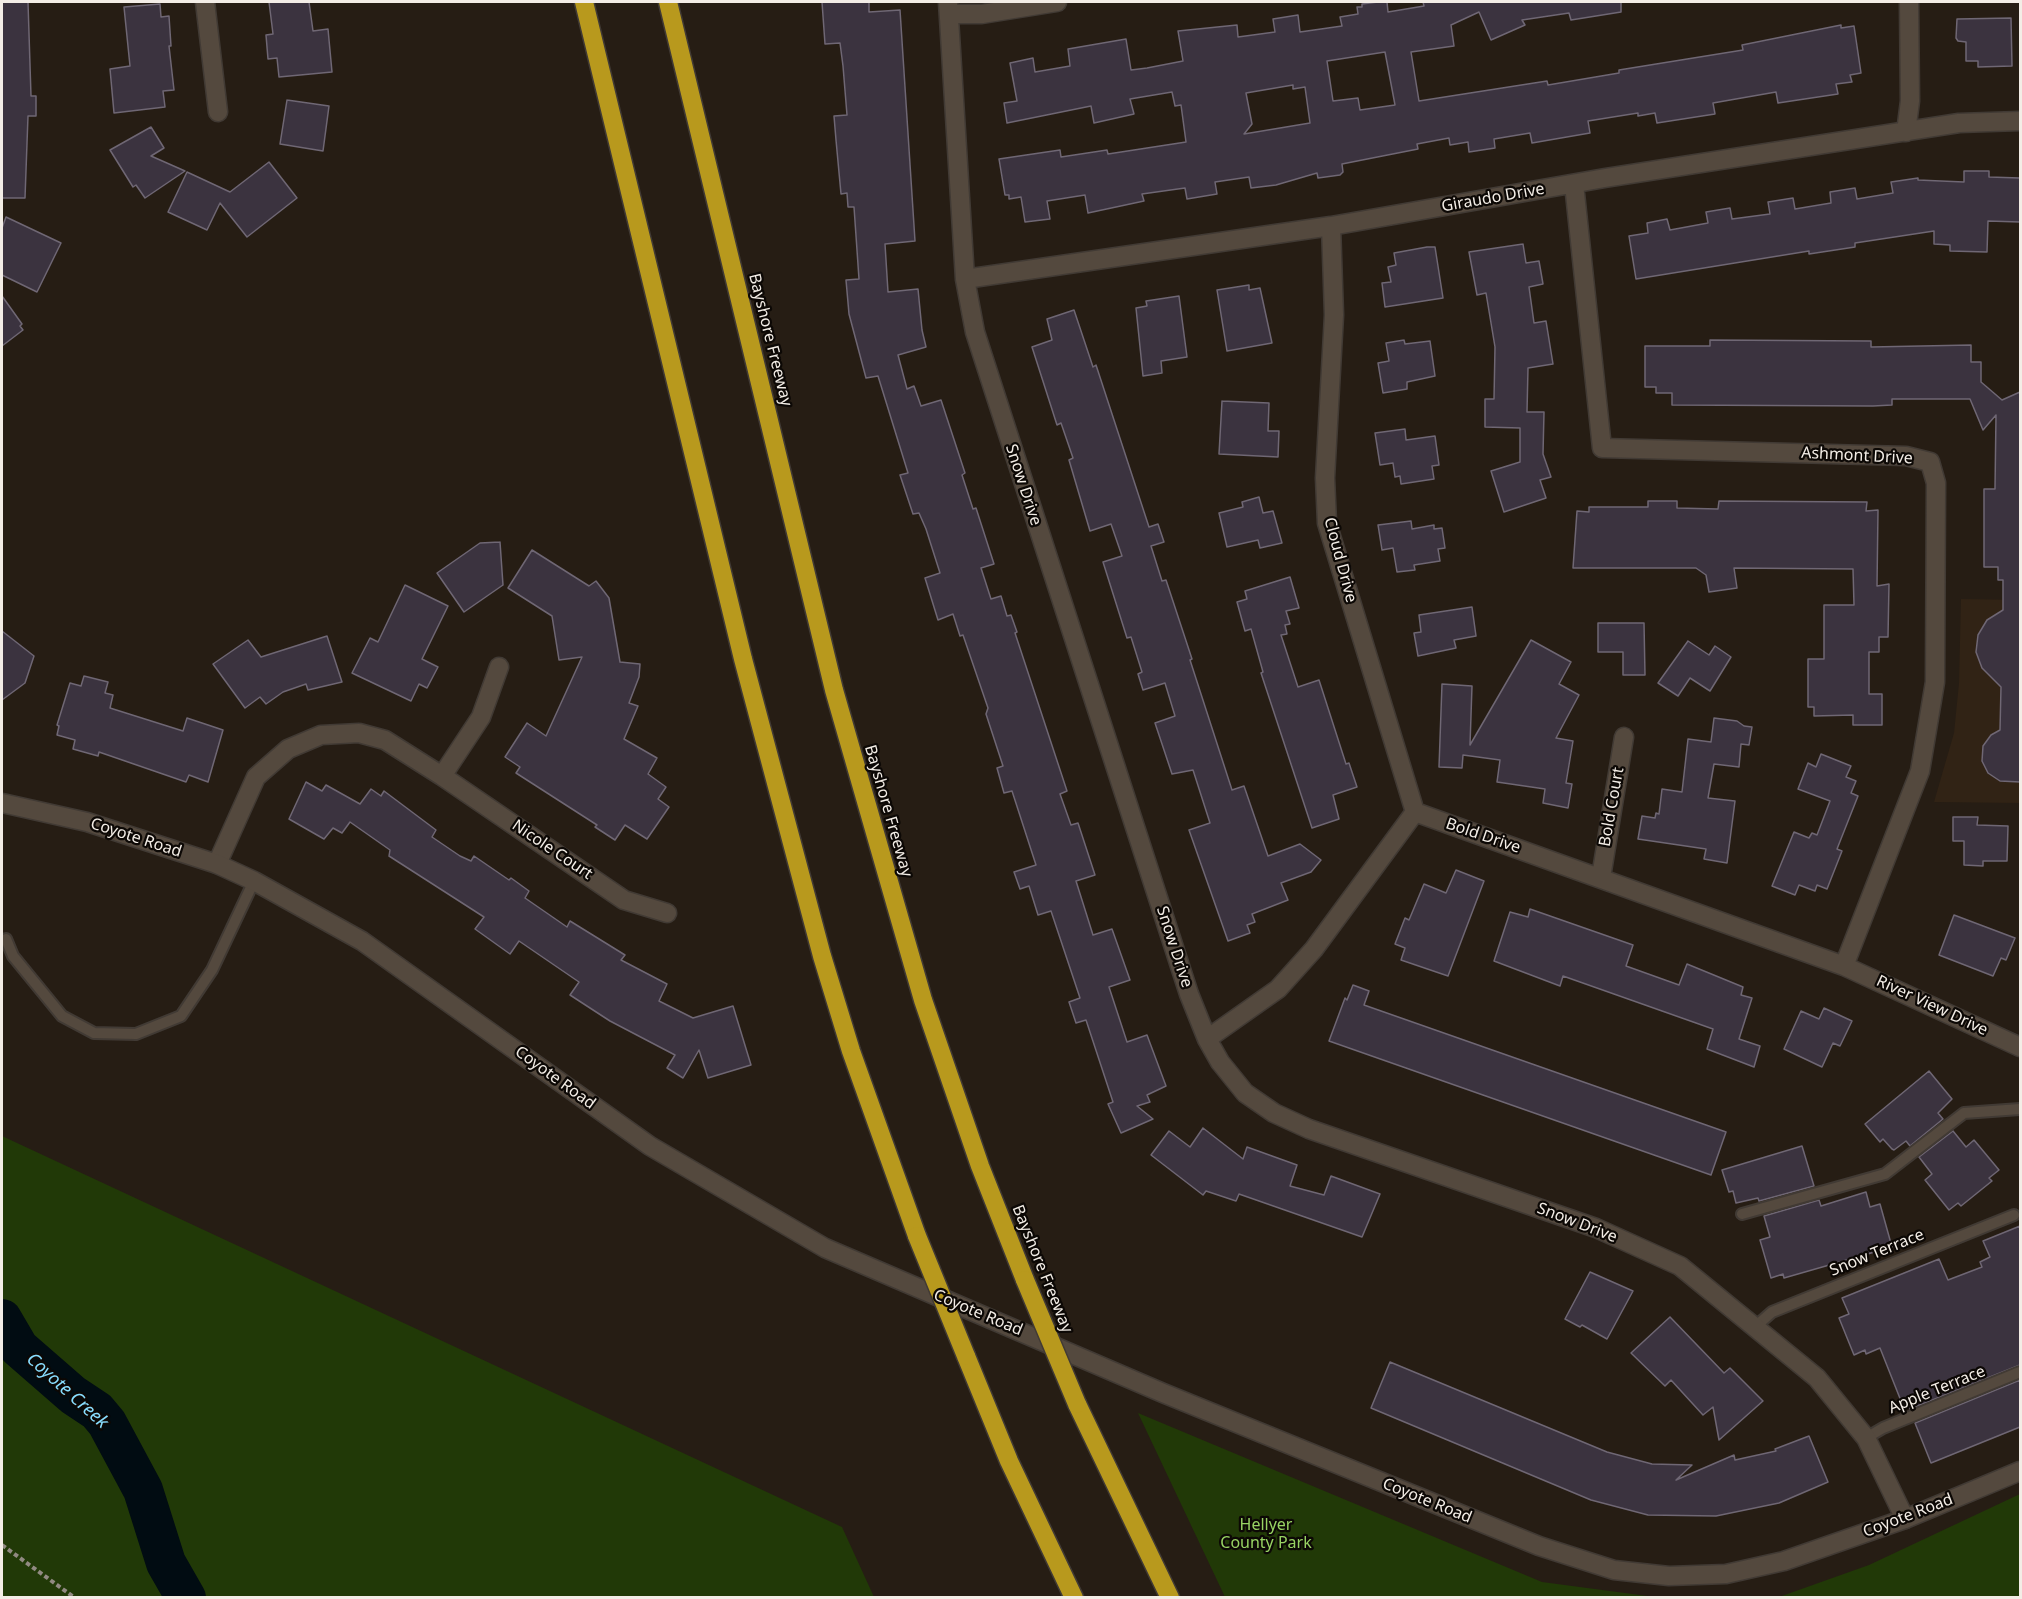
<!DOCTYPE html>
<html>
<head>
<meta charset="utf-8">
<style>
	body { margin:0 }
	#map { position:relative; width:2022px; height:1599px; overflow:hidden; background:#261d14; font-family:"Noto Sans",sans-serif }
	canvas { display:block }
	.frame { position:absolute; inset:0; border:3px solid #f3ede6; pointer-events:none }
</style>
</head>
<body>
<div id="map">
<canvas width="2022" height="1599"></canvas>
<div class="frame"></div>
</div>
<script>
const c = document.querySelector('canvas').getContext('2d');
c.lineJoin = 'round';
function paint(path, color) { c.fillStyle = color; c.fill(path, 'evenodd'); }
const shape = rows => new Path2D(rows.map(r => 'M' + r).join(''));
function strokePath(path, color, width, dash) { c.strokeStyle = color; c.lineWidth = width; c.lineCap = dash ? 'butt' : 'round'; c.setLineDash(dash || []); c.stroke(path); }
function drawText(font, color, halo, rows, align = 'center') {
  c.font = font + ' "Noto Sans",sans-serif'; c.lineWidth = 4.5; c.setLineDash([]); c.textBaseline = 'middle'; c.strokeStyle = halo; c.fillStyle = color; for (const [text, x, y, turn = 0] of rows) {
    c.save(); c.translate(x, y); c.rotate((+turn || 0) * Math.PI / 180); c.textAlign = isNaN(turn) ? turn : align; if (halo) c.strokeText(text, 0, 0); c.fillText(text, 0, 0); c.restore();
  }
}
const built = shape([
	[1961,599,2020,600,2020,803,1934,802,1954,733,1959,683]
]);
const green = shape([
	[2,1136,842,1527,874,1597,2,1597],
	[1138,1413,1542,1582,1655,1597,1225,1597],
	[2020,1494,2020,1597,1779,1597,1869,1565]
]);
const river = shape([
	[2,1319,19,1348,73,1395,97,1411,107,1423,143,1490,166,1563,186,1598]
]);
const building = shape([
	[2,2,28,2,31,96,36,96,36,116,28,116,25,198,2,198,2,2],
	[269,2,309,2,313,31,328,29,332,72,279,77,277,58,268,59,266,35,273,34,269,2],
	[822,2,869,2,869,12,900,10,915,241,885,244,888,292,918,289,922,330,926,347,898,355,907,389,914,386,921,406,941,400,965,473,962,475,973,509,976,508,994,564,981,568,991,599,1001,596,1007,616,1011,615,1017,632,1015,633,1067,791,1060,794,1071,825,1078,823,1095,875,1076,881,1093,935,1112,929,1130,980,1109,987,1127,1042,1147,1035,1166,1086,1147,1095,1150,1102,1137,1106,1153,1119,1121,1133,1108,1104,1113,1102,1086,1020,1076,1023,1069,1002,1080,998,1051,911,1038,915,1029,886,1020,889,1014,872,1036,865,1012,791,1004,793,997,768,1003,766,986,714,988,708,963,635,960,636,953,614,938,620,925,578,940,573,926,529,919,513,913,514,900,475,908,473,878,376,866,378,849,314,846,280,859,279,854,207,848,207,847,193,841,194,836,140,834,116,847,115,843,66,840,43,825,44,822,2],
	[1378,2,1387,2,1388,12,1424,6,1423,2,1621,2,1621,12,1571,20,1569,13,1522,20,1525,25,1491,40,1479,12,1451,25,1454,46,1411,52,1419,101,1547,81,1548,85,1619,73,1619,70,1743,50,1742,45,1841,25,1841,28,1854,26,1861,73,1850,75,1852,82,1836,84,1838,94,1778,103,1776,92,1713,103,1715,114,1657,123,1655,113,1638,116,1638,113,1588,121,1590,133,1532,143,1530,133,1494,139,1495,148,1469,152,1468,142,1450,145,1449,138,1417,144,1418,149,1342,164,1343,172,1340,175,1318,178,1317,173,1276,185,1251,188,1249,177,1215,182,1217,194,1187,199,1185,188,1142,194,1144,201,1088,213,1085,195,1047,201,1050,219,1025,222,1021,197,1009,199,1009,195,1005,195,999,159,1060,150,1061,157,1107,150,1108,154,1186,142,1181,105,1175,106,1172,92,1130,99,1134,114,1094,123,1091,106,1007,123,1004,103,1017,101,1010,63,1033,58,1035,72,1070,66,1068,49,1126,39,1131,70,1147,68,1183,61,1178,31,1237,25,1238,37,1275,32,1273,19,1298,15,1300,32,1342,26,1340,17,1358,14,1357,7,1362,7,1362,4,1378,2],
	[1385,52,1395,105,1360,110,1358,98,1333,101,1327,61,1385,52],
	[1293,85,1293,89,1305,87,1310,123,1244,134,1252,124,1246,93,1293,85],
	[160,4,161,17,169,16,171,46,169,46,174,90,163,91,165,107,114,113,110,69,130,66,124,7,160,4],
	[2011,18,2012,66,1978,67,1978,61,1966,61,1966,42,1958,41,1956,38,1957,19,2011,18],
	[287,100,329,106,323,151,280,144,287,100],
	[151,127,164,148,151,156,185,171,145,198,136,185,133,187,110,150,151,127],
	[269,162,297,198,247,237,220,203,207,230,168,212,187,172,230,192,269,162],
	[1964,171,1989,171,1989,177,2020,178,2020,222,1988,221,1987,252,1950,251,1950,245,1934,244,1934,231,1855,243,1855,247,1809,254,1809,251,1636,279,1629,236,1648,233,1647,223,1667,219,1670,230,1708,223,1706,212,1730,208,1732,219,1770,214,1768,202,1793,198,1795,209,1831,203,1830,192,1855,188,1857,199,1893,193,1891,182,1918,178,1918,180,1964,182,1964,171],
	[6,217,61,243,37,292,2,275,2,228,6,217],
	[1523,244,1526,263,1539,261,1543,284,1529,287,1534,323,1546,321,1553,364,1528,368,1527,412,1544,412,1543,454,1551,477,1540,480,1546,498,1504,512,1491,471,1520,462,1520,428,1485,427,1485,399,1494,399,1495,347,1486,293,1477,295,1469,252,1523,244],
	[1427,247,1435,247,1443,298,1385,307,1382,283,1391,282,1388,267,1396,265,1394,253,1427,247],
	[1249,285,1249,290,1260,288,1272,343,1227,351,1217,290,1249,285],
	[2,296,22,324,20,326,23,330,2,346,2,296],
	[1179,296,1187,357,1161,361,1162,373,1143,376,1136,308,1147,306,1146,301,1179,296],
	[1074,310,1093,367,1096,365,1149,527,1158,524,1164,542,1151,546,1162,581,1166,580,1192,659,1190,660,1232,790,1244,786,1268,856,1300,844,1321,860,1311,872,1281,883,1288,900,1252,914,1255,922,1247,925,1250,933,1228,941,1189,830,1210,823,1193,770,1172,774,1155,723,1175,716,1165,683,1143,690,1138,674,1142,672,1131,637,1127,638,1103,562,1122,556,1111,524,1090,531,1069,460,1073,458,1061,423,1057,425,1032,347,1052,340,1047,319,1074,310],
	[1404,340,1405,344,1430,341,1435,376,1407,382,1407,389,1383,393,1378,363,1389,361,1386,343,1404,340],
	[1710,340,1871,341,1871,347,1971,345,1971,362,1981,362,1981,382,2002,400,2020,392,2020,782,2000,781,1988,773,1982,761,1983,746,1991,735,2000,730,2001,687,1982,668,1976,652,1978,635,1987,620,2003,610,2003,580,1998,580,1998,567,1984,567,1984,489,1995,489,1996,415,1983,430,1970,399,1892,399,1892,405,1873,406,1672,405,1672,393,1656,393,1656,387,1645,387,1645,346,1710,346,1710,340],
	[1222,401,1269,403,1268,431,1279,431,1278,457,1219,454,1222,401],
	[1405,429,1406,440,1435,436,1439,465,1432,466,1434,479,1401,484,1400,476,1395,477,1393,463,1380,465,1375,433,1405,429],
	[1259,497,1263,513,1273,511,1282,543,1260,548,1258,540,1227,547,1219,513,1243,507,1242,502,1259,497],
	[1648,501,1677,501,1677,508,1718,509,1719,501,1867,502,1866,511,1878,510,1877,586,1889,584,1888,637,1879,637,1879,652,1869,652,1869,694,1882,694,1882,725,1853,725,1853,715,1814,716,1814,707,1808,707,1808,659,1824,659,1824,605,1854,605,1853,569,1734,568,1737,588,1709,592,1706,575,1696,568,1573,568,1577,511,1589,512,1589,507,1648,507,1648,501],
	[1411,521,1412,529,1434,525,1434,529,1442,528,1445,548,1438,549,1440,561,1414,565,1415,570,1397,572,1393,548,1382,550,1378,525,1411,521],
	[500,542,503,585,464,612,437,573,480,543,500,542],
	[532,550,589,586,596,581,609,598,620,662,640,664,639,677,629,703,638,706,624,739,657,758,648,774,666,787,658,799,669,807,647,839,625,825,615,840,595,827,597,825,516,773,520,767,505,757,527,723,546,736,582,657,559,660,552,616,508,588,532,550],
	[1290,577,1299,608,1286,611,1290,624,1285,625,1287,634,1281,635,1298,687,1319,680,1346,764,1349,763,1357,787,1333,795,1339,819,1312,828,1261,673,1263,672,1251,629,1245,631,1237,602,1247,599,1245,591,1290,577],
	[405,585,448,606,422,659,438,667,427,688,419,684,411,701,352,673,370,638,378,642,405,585],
	[1472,607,1476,636,1454,640,1456,648,1418,656,1414,633,1421,632,1419,615,1472,607],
	[1598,623,1644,623,1645,675,1623,675,1623,652,1598,652,1598,623],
	[2,631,34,656,25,683,2,700,2,631],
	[327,636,342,682,308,690,306,684,283,692,266,704,260,697,245,708,213,664,248,640,261,657,327,636],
	[1531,640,1571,662,1559,684,1579,695,1556,738,1573,741,1566,783,1572,784,1568,808,1543,803,1545,789,1497,782,1500,760,1463,755,1462,768,1439,767,1442,684,1472,686,1470,745,1531,640],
	[1688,641,1709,655,1715,646,1731,657,1710,691,1690,678,1678,696,1658,683,1688,641],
	[84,676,108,682,105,693,113,695,110,708,183,731,187,718,223,730,208,782,189,775,186,782,99,752,98,756,73,749,75,740,57,735,59,726,57,725,70,683,81,686,84,676],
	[1714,718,1737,721,1744,726,1752,727,1749,745,1741,744,1739,767,1714,764,1708,798,1735,801,1727,863,1704,859,1706,849,1638,839,1642,816,1655,818,1656,813,1659,814,1662,789,1682,792,1688,739,1711,742,1714,718],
	[1821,754,1851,766,1846,777,1856,781,1851,793,1858,796,1837,849,1842,851,1827,889,1817,885,1815,891,1799,885,1795,895,1772,886,1794,832,1809,838,1812,833,1817,835,1830,801,1798,789,1808,763,1816,767,1821,754],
	[306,782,322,791,326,785,360,804,371,789,381,796,384,791,436,830,432,837,460,856,471,861,474,856,509,880,511,878,529,891,525,898,567,927,570,921,625,955,621,960,667,984,659,1001,693,1018,733,1006,751,1065,708,1078,699,1050,683,1078,667,1068,675,1055,610,1021,570,995,579,982,519,941,510,954,475,929,484,917,389,856,390,850,350,822,342,833,333,828,324,839,289,819,306,782],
	[1953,817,1978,817,1977,825,2008,826,2007,861,1983,861,1983,866,1964,865,1964,841,1953,841,1953,817],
	[1456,870,1484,881,1448,976,1401,960,1405,948,1395,944,1405,918,1409,920,1424,884,1446,893,1456,870],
	[1530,909,1633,945,1626,966,1679,985,1687,964,1743,987,1741,995,1752,998,1739,1039,1760,1046,1754,1067,1707,1049,1713,1029,1563,976,1560,986,1494,961,1510,912,1528,917,1530,909],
	[1954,915,2015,938,2006,960,2001,958,1993,976,1939,955,1954,915],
	[1353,985,1369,991,1364,1005,1726,1132,1711,1175,1329,1041,1345,998,1347,1000,1353,985],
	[1824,1008,1852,1021,1840,1046,1833,1043,1822,1067,1784,1049,1801,1011,1819,1019,1824,1008],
	[1929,1071,1952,1099,1938,1113,1943,1119,1910,1146,1906,1141,1894,1150,1892,1149,1883,1139,1880,1142,1865,1124,1929,1071],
	[1203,1128,1243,1159,1247,1147,1297,1165,1290,1186,1324,1195,1331,1176,1380,1194,1362,1237,1239,1194,1236,1201,1206,1191,1203,1195,1151,1155,1169,1131,1190,1147,1203,1128],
	[1953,1131,1966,1147,1974,1140,1999,1170,1989,1178,1992,1181,1961,1206,1958,1203,1949,1210,1925,1180,1932,1174,1919,1157,1953,1131],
	[1802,1146,1814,1186,1759,1201,1758,1198,1736,1203,1733,1191,1729,1192,1722,1170,1802,1146],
	[1866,1192,1870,1207,1880,1204,1892,1247,1784,1278,1783,1274,1771,1278,1760,1240,1770,1237,1764,1216,1819,1200,1821,1206,1866,1192],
	[2020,1226,2020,1365,1910,1409,1908,1404,1903,1406,1880,1348,1866,1354,1865,1350,1854,1355,1839,1318,1849,1314,1842,1298,1939,1259,1948,1280,1982,1267,1980,1262,1990,1257,1983,1241,2020,1226],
	[1590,1272,1633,1291,1607,1339,1582,1325,1580,1327,1565,1319,1590,1272],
	[1670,1317,1724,1373,1730,1368,1763,1401,1719,1440,1713,1407,1703,1415,1671,1380,1665,1386,1631,1353,1670,1317],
	[1390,1362,1607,1452,1652,1464,1692,1465,1676,1480,1734,1455,1735,1460,1776,1451,1775,1449,1809,1436,1828,1482,1779,1503,1716,1516,1648,1515,1591,1500,1371,1408,1390,1362],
	[2020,1380,2020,1427,1931,1463,1915,1423,2020,1380]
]);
const path = shape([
	[2,1545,75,1598]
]);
const lane = shape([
	[6,939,13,956,62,1016,94,1033,136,1034,181,1016,212,970,254,881],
	[1742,1214,1885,1174,1964,1113,2020,1109],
	[1756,1326,1772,1312,2014,1215],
	[1866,1438,1883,1428,2020,1372]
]);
const street = shape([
	[205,2,218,112],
	[948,2,965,279,975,332,1189,994,1207,1039,1220,1062,1245,1093,1274,1113,1309,1129,1596,1228,1680,1266,1817,1378,1866,1438,1905,1519],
	[950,14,982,14,1057,2],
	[1906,132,1910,101,1909,2],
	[1574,184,1602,448,1906,456,1930,462,1936,483,1935,682,1920,771,1844,966],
	[1331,226,1334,315,1325,478,1327,523,1415,812],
	[965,279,1331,226,1605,178,1959,123,2020,121],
	[442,776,481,717,499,667],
	[217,864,256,777,288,749,321,735,359,733,385,740,442,776,624,900,667,913],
	[1601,877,1624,737],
	[1207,1039,1278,989,1314,949,1415,812,1844,966,2020,1047]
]);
const secondary = shape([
	[2,803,87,822,217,864,254,881,362,941,650,1146,825,1248,1163,1393,1539,1546,1614,1570,1669,1576,1726,1574,1784,1561,1905,1519,2020,1471]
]);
const highway = shape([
	[584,2,743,659,822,956,851,1051,917,1236],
	[668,2,834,690,923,1000,980,1166,1025,1280],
	[966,1356,1009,1461,1074,1598],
	[1077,1404,1170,1598]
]);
const highwayBridge = shape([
	[917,1236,966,1356],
	[1025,1280,1077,1404]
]);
const streetNames = [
	["Giraudo Drive",1493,198,-10],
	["Bayshore Freeway",770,340,76],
	["Ashmont Drive",1857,456,3],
	["Snow Drive",1023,485,72],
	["Cloud Drive",1340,560,75],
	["Bold Court",1612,807,-80],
	["Bayshore Freeway",888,811,74],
	["Bold Drive",1483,836,19],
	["Coyote Road",136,838,18],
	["Nicole Court",552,850,34],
	["Snow Drive",1174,947,72],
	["River View Drive",1932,1006,25],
	["Coyote Road",555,1078,36],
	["Snow Drive",1577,1223,21],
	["Snow Terrace",1877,1253,-22],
	["Bayshore Freeway",1042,1269,68],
	["Coyote Road",978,1313,23],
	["Apple Terrace",1937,1390,-22],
	["Coyote Road",1427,1501,22],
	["Coyote Road",1908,1516,-21]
];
const parkNames = [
	["Hellyer",1266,1525],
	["County Park",1266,1543]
];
const waterNames = [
	["Coyote Creek",67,1391,42]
];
paint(built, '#312315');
paint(green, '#213907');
strokePath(river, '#010c12', 40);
paint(building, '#3b333f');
strokePath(building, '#6f6774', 1.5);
strokePath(lane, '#413a34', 14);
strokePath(street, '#413a34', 21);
strokePath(secondary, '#413a34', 21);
strokePath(highway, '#413a34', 21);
strokePath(path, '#918a82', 4, [4.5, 3]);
strokePath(lane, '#54493e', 10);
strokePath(street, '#54493e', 18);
strokePath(secondary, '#54493e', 18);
strokePath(highway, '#b8991d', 18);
strokePath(highwayBridge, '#413a34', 21, []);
strokePath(highwayBridge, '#b8991d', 18);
drawText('16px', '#f3ede6', '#0c0805', streetNames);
drawText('16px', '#98d363', '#0c0805', parkNames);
drawText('italic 18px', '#88ddfe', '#0c0805', waterNames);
</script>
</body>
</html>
